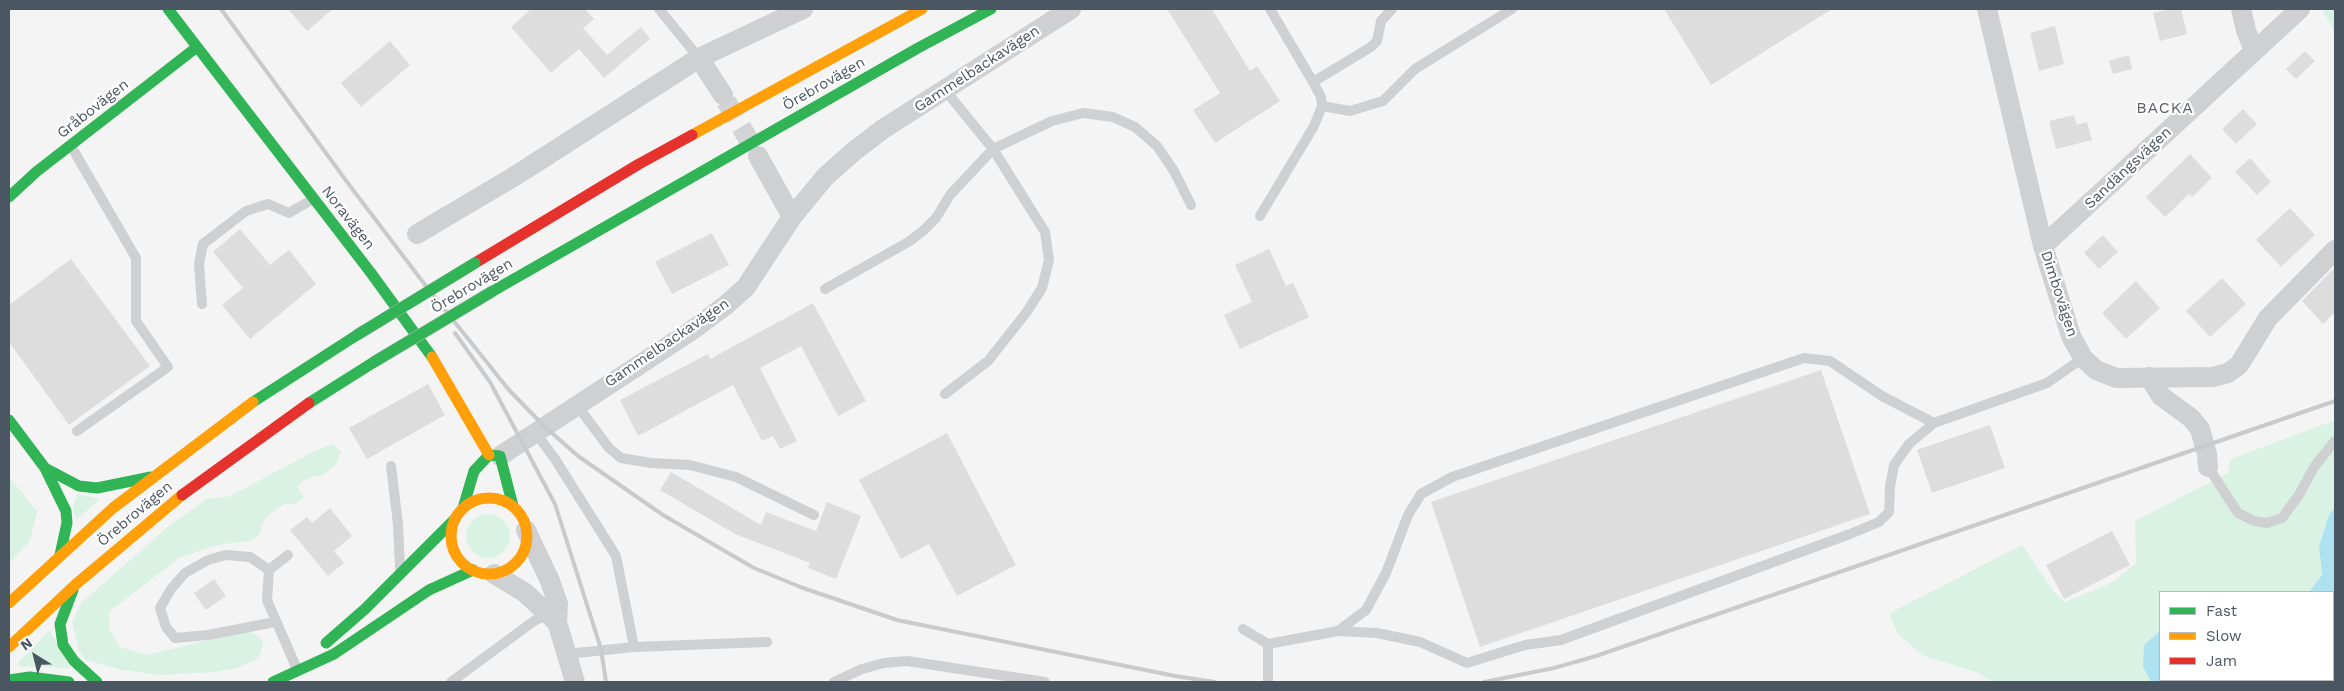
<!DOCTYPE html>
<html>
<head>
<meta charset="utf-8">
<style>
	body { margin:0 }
	#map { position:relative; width:2344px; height:691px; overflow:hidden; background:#f4f4f4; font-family:"Work Sans",sans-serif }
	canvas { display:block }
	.frame { position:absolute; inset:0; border:10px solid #4a5661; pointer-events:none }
	.legend { position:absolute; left:2159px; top:591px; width:175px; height:90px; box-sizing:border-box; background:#fff; border:1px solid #b7bbc0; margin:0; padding:6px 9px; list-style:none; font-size:15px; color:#4a5661 }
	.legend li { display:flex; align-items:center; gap:10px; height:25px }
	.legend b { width:25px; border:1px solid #b7bbc0 }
	.north { position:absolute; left:10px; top:631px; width:50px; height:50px; -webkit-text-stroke:4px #fff; paint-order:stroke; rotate:324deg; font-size:14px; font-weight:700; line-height:20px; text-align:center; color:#4a5661 }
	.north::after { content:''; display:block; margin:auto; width:18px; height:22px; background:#4a5661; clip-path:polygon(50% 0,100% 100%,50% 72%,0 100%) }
</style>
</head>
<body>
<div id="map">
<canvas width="2344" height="691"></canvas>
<div class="frame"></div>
<ul class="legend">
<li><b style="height:6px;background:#30b455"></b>Fast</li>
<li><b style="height:6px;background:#ff9f0a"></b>Slow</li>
<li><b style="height:6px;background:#e5322d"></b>Jam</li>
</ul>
<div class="north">N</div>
</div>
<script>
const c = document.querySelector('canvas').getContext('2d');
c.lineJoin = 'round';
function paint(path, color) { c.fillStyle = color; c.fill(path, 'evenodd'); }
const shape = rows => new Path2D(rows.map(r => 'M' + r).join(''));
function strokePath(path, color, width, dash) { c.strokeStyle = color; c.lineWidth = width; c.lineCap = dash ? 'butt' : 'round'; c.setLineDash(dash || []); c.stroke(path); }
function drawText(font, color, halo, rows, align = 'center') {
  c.font = font + ' "Work Sans",sans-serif'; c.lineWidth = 4.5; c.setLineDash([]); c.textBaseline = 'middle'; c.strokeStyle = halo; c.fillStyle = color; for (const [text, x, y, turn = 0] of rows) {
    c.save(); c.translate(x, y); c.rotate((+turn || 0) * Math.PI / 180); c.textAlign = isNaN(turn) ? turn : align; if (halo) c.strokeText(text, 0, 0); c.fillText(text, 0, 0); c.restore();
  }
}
const green = shape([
	[2322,9,2335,9,2335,33],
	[2335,420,2335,508,2329,515,2319,545,2322,575,2309,592,2160,592,2160,631,2154,637,2143,667,2151,682,1993,682,1976,672,1924,656,1897,633,1890,613,2022,545,2053,591,2065,602,2111,583,2136,563,2135,521,2228,473,2231,459],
	[332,444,341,451,337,463,323,475,309,478,297,486,304,498,295,504,285,504,276,509,264,520,258,536,249,541,218,545,180,557,109,612,110,631,120,647,146,655,247,631,258,636,263,642,260,655,255,660,237,668,216,672,159,675,122,670,86,660,79,651,72,622,81,603,169,526,207,499,230,496,315,451],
	[9,477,37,511,30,541,9,563],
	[77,494,100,499,76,520,73,507],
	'466 536a22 22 0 1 1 44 0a22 22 0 1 1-44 0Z',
	[50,630,70,668,17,666,20,661]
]);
const water = shape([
	[2335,508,2335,682,2151,682,2143,667,2144,645,2160,631,2160,680,2333,680,2333,592,2309,592,2322,575,2319,546,2329,515]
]);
const building = shape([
	[288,9,333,9,307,31],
	[531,9,585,9,594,19,583,28,607,55,641,27,650,39,604,78,579,49,551,73,511,27],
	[1167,9,1212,9,1250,71,1257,66,1280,101,1215,143,1193,110,1220,93],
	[1664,9,1832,9,1711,85],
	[2171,9,2181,9,2187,34,2160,41,2153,13],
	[2055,26,2064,64,2039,71,2030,33],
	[390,41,410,65,361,107,341,83],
	[2305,51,2315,61,2296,79,2286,69],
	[2129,55,2132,69,2113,74,2109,61],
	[2243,109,2257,124,2236,144,2222,129],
	[2074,115,2077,125,2087,122,2092,140,2056,149,2049,121],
	[2190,154,2212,178,2192,197,2189,194,2165,217,2146,197],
	[2250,158,2271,182,2257,195,2235,172],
	[2290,208,2315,235,2281,267,2256,240],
	[240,229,270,265,289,250,316,284,250,339,222,305,243,288,213,252],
	[712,233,729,265,672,294,655,262],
	[2103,235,2118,252,2099,269,2084,253],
	[1269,249,1286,286,1293,283,1309,317,1240,349,1224,315,1252,302,1235,265],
	[71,259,150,366,69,425,9,342,9,305],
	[2335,267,2335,312,2323,324,2302,301],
	[2222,278,2246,304,2210,337,2186,311],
	[2136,281,2160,308,2126,339,2102,313],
	[813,303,866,401,838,416,801,346,760,368,797,441,780,449,773,436,762,441,733,385,638,436,620,400,708,354,710,359],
	[1821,370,1870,514,1480,647,1431,502],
	[428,384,445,415,367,459,349,428],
	[1990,425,2005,468,1932,493,1917,450],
	[947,433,1016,565,957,596,929,544,901,559,859,480],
	[671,472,761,525,766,512,816,531,827,502,861,516,836,579,808,568,810,563,735,534,660,490],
	[330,508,352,536,334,551,344,563,328,576,290,530,307,517,312,523],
	[2112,531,2130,565,2064,599,2046,565],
	[214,579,226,596,206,610,194,593]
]);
const streetTunnel = shape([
	[726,101,757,154]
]);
const lane = shape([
	[659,9,699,58],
	[1313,82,1371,47,1377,41,1381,21,1392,9],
	[945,90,993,149,1052,121,1083,113,1113,117,1135,127,1157,146,1174,171,1191,205],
	[1322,106,1350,111,1383,101,1415,69,1512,9],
	[71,146,136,258,136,321,168,367,77,431],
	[1260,216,1314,126,1322,106,1321,97,1313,82,1270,9],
	[825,289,910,241,924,230,936,218,950,195,993,149,1045,232,1049,260,1042,288,1026,313,988,361,945,394],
	[202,304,199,264,203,244,246,211,268,204,289,213,313,199],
	[575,406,582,412,609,448,621,458,651,463,690,465,736,477,814,515],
	[1934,423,2047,383,2083,358],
	[535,432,555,459,616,556,634,647],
	[391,466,398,524,400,568],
	[2208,467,2238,513,2254,521,2267,523,2282,518,2299,495,2314,467,2335,441],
	[288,555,269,570,267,600,297,669],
	[269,570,250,557,226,555,208,560,185,573,171,589,160,608,166,627,175,638,208,635,275,622],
	[1243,629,1268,644],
	[567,654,634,647,767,642],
	[451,682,534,621,547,614],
	[834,682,862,669,884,663,907,661,1045,682],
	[1268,682,1268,644,1338,631,1377,633,1420,642,1467,663,1525,645,1561,640,1850,534,1879,522,1889,512,1890,487,1894,465,1909,444,1934,423,1882,396,1830,361,1804,358,1452,477,1421,494,1408,515,1386,573,1366,610,1338,631]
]);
const street = shape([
	[1987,9,2043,246,2071,336,2083,358,2096,370,2116,378,2213,377,2228,373,2239,365,2268,318,2335,250],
	[2241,9,2246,30,2254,51],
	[699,58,723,95],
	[758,156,792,217],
	[417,234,515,176,699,58,803,9],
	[2043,246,2300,9],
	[2149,377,2161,396,2191,418,2200,429,2207,454,2208,467],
	[500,456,691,331,726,305,746,287,792,217,825,177,853,152,883,129,1071,9],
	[526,530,550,581,558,604,557,622,575,682],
	[494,574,524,592,557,622]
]);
const fast = shape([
	[168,9,371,273,432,357],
	[9,197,36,172,197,47],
	[493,291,918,48,991,9],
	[253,402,357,335],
	[309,403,374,362],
	[9,420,45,468,66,511,67,523,60,555],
	[45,468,79,486,97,488,151,477],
	[463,508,474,471,489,455,500,456,513,506],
	[73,590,60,624,63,645,74,661,97,682],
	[326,643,365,609,455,519],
	[9,680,30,677,69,682],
	[273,682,334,654,429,590,473,570]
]);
const slow = shape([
	[692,135,922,9],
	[432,357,489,455],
	'451 536a38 38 0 1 1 76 0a38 38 0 1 1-76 0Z',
	[9,603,113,508,253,402],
	[9,647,75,585,182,495]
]);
const jam = shape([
	[475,263,639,164,692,135],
	[182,495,309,403]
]);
const rail = shape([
	[221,9,350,186,429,290,509,390,544,426,578,456,663,515,754,568,803,588,897,620,1175,676,1215,682],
	[455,333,490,382,555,504,601,649,606,682],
	[1484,682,1554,668,1596,656,2335,401]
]);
const fastBridge = shape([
	[357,335,475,263],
	[374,362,493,291]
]);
const streetNames = [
	["Gammelbackavägen",977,69,-33],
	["Örebrovägen",824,84,-30],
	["Gråbovägen",93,109,-38],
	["Sandängsvägen",2128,168,-43],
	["Noravägen",348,218,52],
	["Örebrovägen",472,286,-31],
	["Dimbovägen",2059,294,72],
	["Gammelbackavägen",667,343,-34],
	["Örebrovägen",135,514,-40]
];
const neighbourhoodNames = [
	["BACKA",2165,108]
];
paint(green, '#d9f2e3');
paint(water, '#aee2f0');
paint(building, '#ddddde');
strokePath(streetTunnel, '#d2d4d7', 20, [20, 10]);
strokePath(lane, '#ced0d2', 10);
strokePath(street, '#ced0d2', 20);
strokePath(fast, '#30b455', 11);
strokePath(slow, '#ff9f0a', 11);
strokePath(jam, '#e5322d', 11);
strokePath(rail, '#c9cacc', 4);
strokePath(fastBridge, '#b9bec3', 12, []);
strokePath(fastBridge, '#30b455', 11);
drawText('15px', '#4a5661', '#fff', streetNames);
c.letterSpacing = '1px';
drawText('16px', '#5f6368', '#fff', neighbourhoodNames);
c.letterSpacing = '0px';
</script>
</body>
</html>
